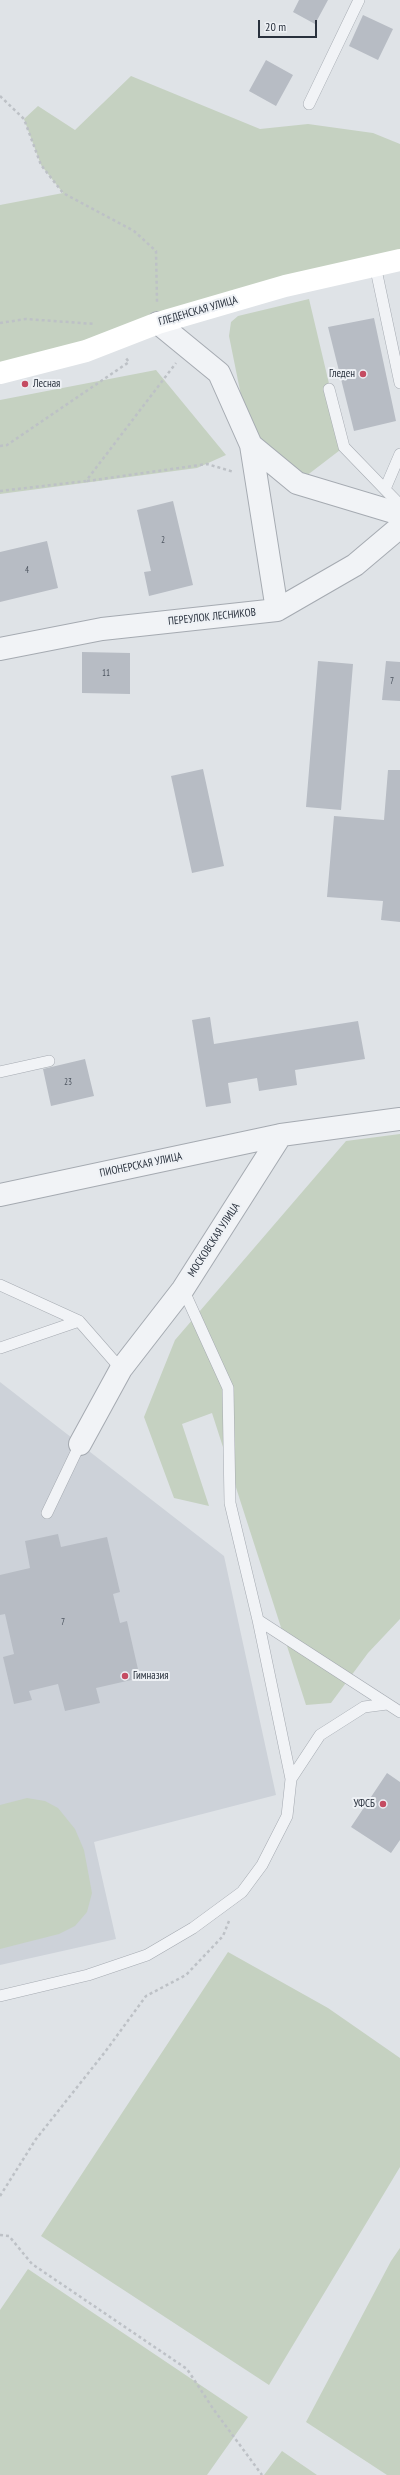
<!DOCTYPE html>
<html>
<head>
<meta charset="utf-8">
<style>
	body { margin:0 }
	#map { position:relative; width:400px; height:2475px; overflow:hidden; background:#dfe3e7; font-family:"PT Sans Narrow",sans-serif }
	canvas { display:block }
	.scale { position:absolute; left:258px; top:20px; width:59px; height:18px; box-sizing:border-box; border:2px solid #29313d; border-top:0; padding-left:5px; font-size:12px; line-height:14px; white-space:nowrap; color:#29313d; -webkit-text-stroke:3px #eef1f5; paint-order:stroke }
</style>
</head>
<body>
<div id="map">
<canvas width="400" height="2475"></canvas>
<div class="scale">20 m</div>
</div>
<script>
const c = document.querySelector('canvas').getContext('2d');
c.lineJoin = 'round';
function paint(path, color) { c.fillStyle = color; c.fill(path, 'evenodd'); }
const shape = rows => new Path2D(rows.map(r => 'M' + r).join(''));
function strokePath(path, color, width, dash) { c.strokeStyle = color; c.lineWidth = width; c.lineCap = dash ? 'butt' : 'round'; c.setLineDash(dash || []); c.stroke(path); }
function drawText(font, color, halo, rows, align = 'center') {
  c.font = font + ' "PT Sans Narrow",sans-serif'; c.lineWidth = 4; c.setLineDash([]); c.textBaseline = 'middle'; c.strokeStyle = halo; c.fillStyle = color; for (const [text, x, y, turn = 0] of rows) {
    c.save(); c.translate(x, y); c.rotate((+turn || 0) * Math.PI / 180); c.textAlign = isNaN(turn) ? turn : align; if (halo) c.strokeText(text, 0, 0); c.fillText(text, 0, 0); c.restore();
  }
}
const built = shape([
	[0,1382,224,1556,276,1795,94,1842,116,1939,0,1965]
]);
const green = shape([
	[131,76,260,129,308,124,373,133,400,144,400,260,0,372,0,205,63,193,41,165,24,119,38,106,75,130],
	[309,299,344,447,297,483,251,445,229,336,231,322,238,316],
	[156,370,226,455,197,468,0,494,0,400],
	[400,1134,400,1619,368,1653,331,1703,306,1705,212,1413,182,1424,209,1506,174,1498,144,1417,175,1340,346,1141],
	[27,1798,45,1801,58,1808,75,1829,84,1850,92,1893,87,1912,75,1926,59,1934,0,1949,0,1805],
	[228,1952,328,2008,400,2058,400,2167,269,2385,41,2236],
	[400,2248,400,2475,387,2475,306,2422,391,2261],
	[28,2269,248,2417,207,2475,0,2475,0,2310],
	[282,2451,317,2475,264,2475]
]);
const building = shape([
	[299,0,328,0,315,24,293,12],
	[363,15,393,29,378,60,349,46],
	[266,60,293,75,276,106,249,91],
	[374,318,396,421,354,431,328,327],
	[173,501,193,585,149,596,144,572,151,571,137,510],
	[47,541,58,588,0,602,0,552],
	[82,652,130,653,130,694,82,693],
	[318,661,353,664,341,810,306,807],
	[386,661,400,662,400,701,382,700],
	[203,769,224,866,192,873,171,776],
	[388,770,400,770,400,922,381,920,383,901,327,897,334,816,384,820],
	[210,1017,214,1044,358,1021,365,1059,295,1070,297,1085,259,1091,257,1078,228,1083,231,1103,206,1107,192,1020],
	[85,1059,94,1096,51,1106,43,1069],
	[58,1534,61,1547,107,1537,120,1592,113,1594,120,1623,127,1621,140,1678,96,1688,100,1703,65,1711,58,1684,29,1691,32,1700,14,1704,3,1657,14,1654,5,1614,0,1615,0,1575,30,1568,25,1541],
	[387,1773,400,1782,400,1840,391,1853,351,1827]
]);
const path = shape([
	[0,96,24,119,41,165,63,193,134,231,156,251,157,302],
	[0,323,26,319,95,324],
	[0,446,7,445,129,362,125,357],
	[87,481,207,464,234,472],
	[0,491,86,481,176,363],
	[0,2196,36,2139,105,2052,146,1996,186,1975,223,1936,229,1921],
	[0,2235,9,2236,32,2264,187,2369,214,2410,262,2475]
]);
const lane = shape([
	[309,104,359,0],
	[375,265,400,383],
	[329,389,344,447,400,505],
	[385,489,400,454],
	[0,1072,49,1061],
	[0,1285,79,1321,121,1369],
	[183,1289,228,1388,230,1503,258,1620,400,1712],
	[0,1348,79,1321],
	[47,1513,80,1444],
	[291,1779,320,1735,364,1707,387,1704],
	[0,1996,88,1975,147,1955,193,1928,242,1892,262,1865,287,1816,291,1779,258,1620]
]);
const street = shape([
	[158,323,219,373,251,445,297,483,400,514],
	[251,445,277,610],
	[0,649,102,629,277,610,355,565,400,527],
	[0,1195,281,1135],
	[80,1444,121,1369,183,1289,281,1135,400,1119]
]);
const secondary = shape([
	[0,373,86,351,158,323,285,286,400,260]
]);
const markers = [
	[363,374,4,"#c54c62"],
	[25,384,4,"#c54c62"],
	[125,1676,4,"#c54c62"],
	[383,1804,4,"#c54c62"]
];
const numberNames = [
	["2",163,540],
	["4",27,570],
	["11",106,673],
	["7",392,681],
	["23",68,1082],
	["7",63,1622]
];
const streetNames = [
	["ГЛЕДЕНСКАЯ УЛИЦА",198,311,-16],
	["ПЕРЕУЛОК ЛЕСНИКОВ",212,617,-6],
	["ПИОНЕРСКАЯ УЛИЦА",141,1165,-12],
	["МОСКОВСКАЯ УЛИЦА",214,1240,-57]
];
const poiNames = [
	["Гледен",355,374],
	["Лесная",33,384,"left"],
	["Гимназия",133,1676,"left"],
	["УФСБ",375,1804]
];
paint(built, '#cdd2d9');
paint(green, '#c5d1c1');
paint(building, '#b7bcc4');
strokePath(lane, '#a5aab1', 12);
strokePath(street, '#a5aab1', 24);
strokePath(path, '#bdc1c6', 2.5, [3, 3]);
strokePath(lane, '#f1f3f6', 11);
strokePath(street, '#f1f3f6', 22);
strokePath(secondary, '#fff', 22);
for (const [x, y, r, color] of markers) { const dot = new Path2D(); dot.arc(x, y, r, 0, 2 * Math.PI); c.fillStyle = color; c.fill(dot); strokePath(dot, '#eef1f5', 1.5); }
drawText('9px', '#4c545f', null, numberNames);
drawText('11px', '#29313d', '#eef1f5', streetNames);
drawText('11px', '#29313d', '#eef1f5', poiNames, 'right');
</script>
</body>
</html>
